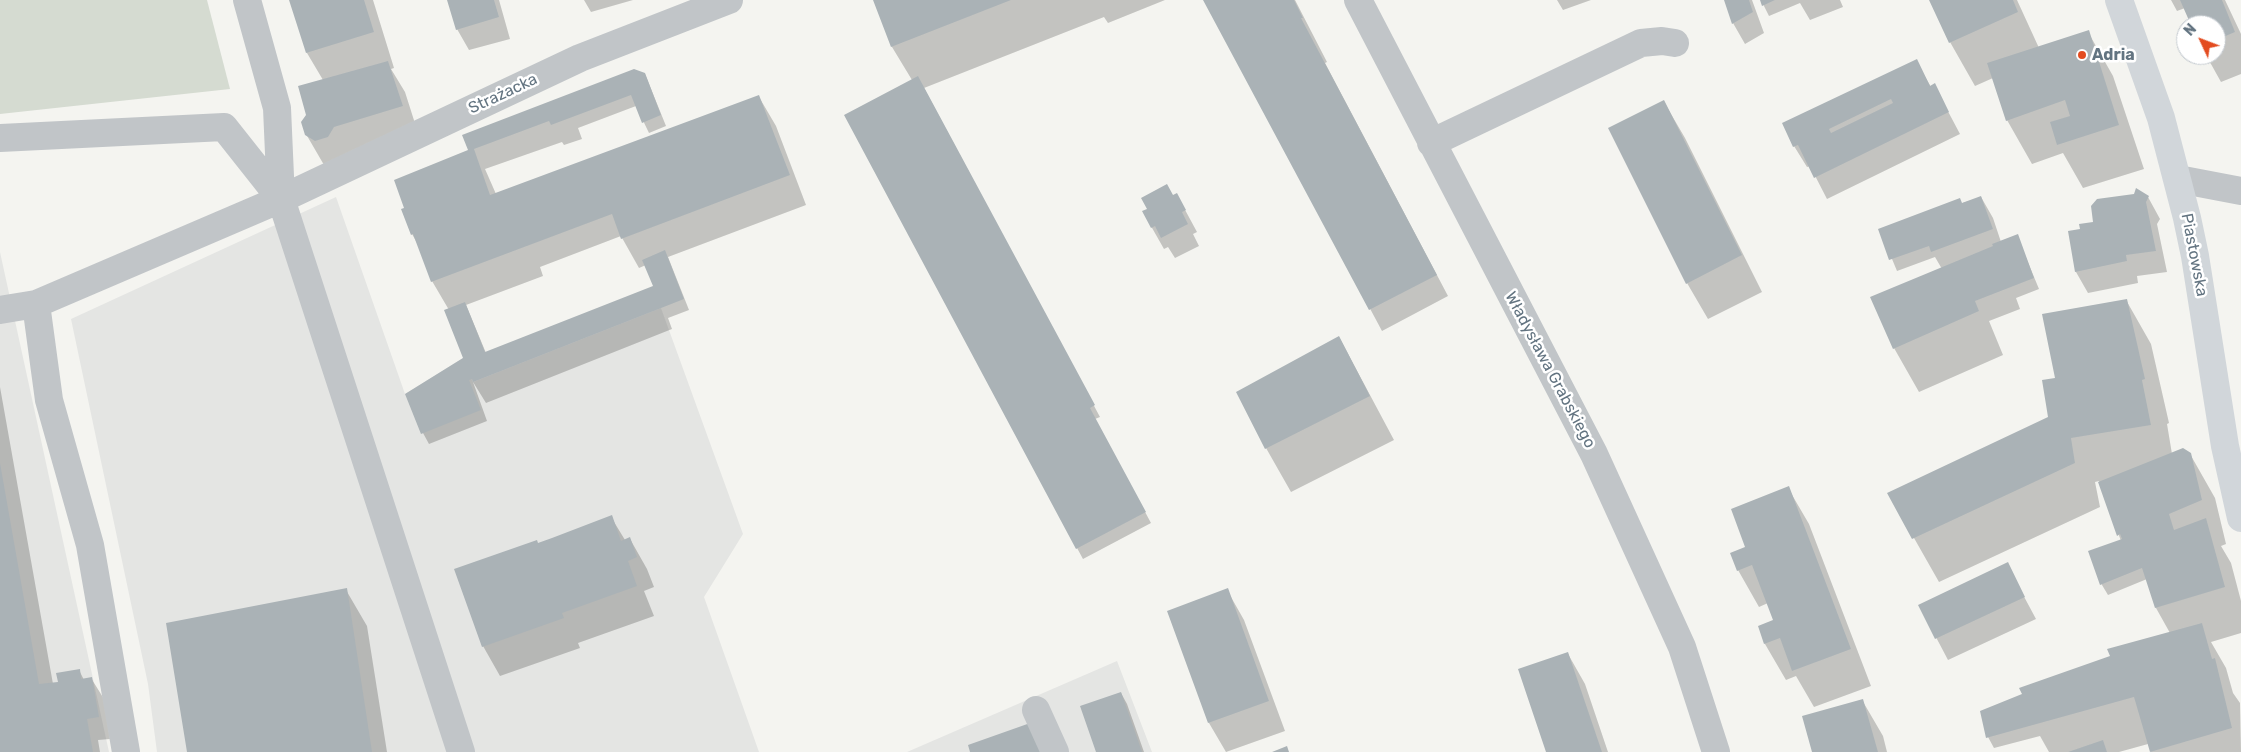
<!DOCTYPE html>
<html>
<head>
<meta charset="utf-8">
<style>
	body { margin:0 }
	#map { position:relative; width:2241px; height:752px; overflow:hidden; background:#f4f4f0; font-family:Rubik,sans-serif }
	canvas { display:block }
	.north { position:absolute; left:2176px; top:15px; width:50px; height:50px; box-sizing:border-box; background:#fff; border:1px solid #c1c7cd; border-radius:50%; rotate:313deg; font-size:14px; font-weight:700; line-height:20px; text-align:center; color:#637481 }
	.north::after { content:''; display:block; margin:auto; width:18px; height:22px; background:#e34c20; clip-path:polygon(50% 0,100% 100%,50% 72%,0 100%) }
</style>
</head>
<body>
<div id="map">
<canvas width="2241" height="752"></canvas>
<div class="north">N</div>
</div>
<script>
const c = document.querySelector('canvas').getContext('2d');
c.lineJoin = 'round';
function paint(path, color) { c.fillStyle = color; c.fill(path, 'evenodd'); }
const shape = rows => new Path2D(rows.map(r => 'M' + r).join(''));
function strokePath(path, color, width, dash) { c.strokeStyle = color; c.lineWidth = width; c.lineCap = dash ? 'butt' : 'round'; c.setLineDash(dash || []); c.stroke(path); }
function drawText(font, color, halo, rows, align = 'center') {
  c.font = font + ' Rubik,sans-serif'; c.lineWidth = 5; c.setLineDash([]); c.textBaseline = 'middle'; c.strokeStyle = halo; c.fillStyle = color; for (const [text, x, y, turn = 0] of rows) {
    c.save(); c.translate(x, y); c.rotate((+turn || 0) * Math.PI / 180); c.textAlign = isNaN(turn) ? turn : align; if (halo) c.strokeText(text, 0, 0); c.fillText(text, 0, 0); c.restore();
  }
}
const built = shape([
	[336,197,405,394,463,358,473,382,661,308,743,534,704,597,759,752,157,752,148,684,71,319],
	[0,252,109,752,0,752],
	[1117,661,1152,752,907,752]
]);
const green = shape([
	[0,0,207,0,230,89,0,114]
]);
const shadow = shape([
	[291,0,373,0,394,68,391,69,405,92,419,136,324,165,306,134,307,115,323,80,307,53],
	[449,0,499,0,510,39,469,50,457,29],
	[584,0,633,0,591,12],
	[875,0,1165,0,1108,23,1104,17,924,88,1100,417,1095,419,1151,523,1083,559,1077,548,912,80,892,47],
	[1205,0,1295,0,1327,62,1325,63,1448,296,1382,331],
	[1557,0,1591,0,1563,10],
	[1725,0,1752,0,1764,33,1745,44,1733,23],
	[1761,0,1840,0,1843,7,1810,20,1800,3,1769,16],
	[1931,0,2017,0,2039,48,2088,32,2113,76,2144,169,2083,188,2063,153,2032,164,2007,120,1993,78,1975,86,1950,42],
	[2171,0,2225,0,2241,34,2241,74,2221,82,2206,55,2216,55,2216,25,2192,25,2185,8,2177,11],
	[1916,61,1931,87,1934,85,1960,134,1827,199,1810,166,1807,167,1794,146],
	[645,74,666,126,649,133,636,106,578,128,582,139,564,145,562,142,485,169,496,194,759,97,776,126,806,205,668,257,689,310,668,318,672,329,486,403,473,382,487,421,429,444,423,433,465,358,449,310,432,281,420,248,412,234,469,150],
	[621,236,639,268,646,265,656,292,486,353,466,305,543,276,540,267],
	[1664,102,1685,138,1762,292,1708,319,1687,283],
	[1177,195,1197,232,1193,234,1199,246,1175,258,1168,247,1164,249,1143,212],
	[1981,197,1993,218,2001,242,2017,236,2039,289,2016,298,2020,309,1989,321,2003,355,1919,392,1894,348,1942,269,1935,257,1897,271,1880,230],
	[2148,197,2160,219,2157,224,2167,272,2137,276,2138,283,2088,293,2076,272,2081,230],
	[2126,300,2151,344,2169,423,2167,424,2172,454,2190,454,2215,498,2226,544,2221,546,2231,563,2241,601,2241,633,2211,642,2226,668,2233,693,2240,703,2241,752,2151,752,2148,744,2119,752,2049,752,2040,736,1994,748,1988,737,2112,657,2170,633,2156,608,2147,579,2108,595,2102,585,2089,552,2121,541,2099,481,2095,482,2100,507,1939,582,1889,494,2049,418,2056,379],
	[1339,337,1394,440,1291,492,1266,448],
	[0,387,53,684,60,683,79,670,84,680,91,678,104,699,110,739,98,740,100,752,0,752],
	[1788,488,1809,524,1871,686,1814,707,1796,676,1786,680,1765,644,1759,627,1774,621,1768,603,1759,607,1738,570],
	[611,517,625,540,630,539,647,569,654,587,644,591,654,616,578,643,580,648,500,676,483,646,538,544],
	[346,590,367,626,387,752,188,752],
	[1227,590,1244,620,1285,731,1226,752,1209,723,1168,612],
	[2021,591,2036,619,1948,660,1928,622],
	[1568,654,1585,684,1608,752,1547,752],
	[1121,693,1127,704,1144,752,1097,752],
	[1862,700,1883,736,1887,752,1813,752]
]);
const building = shape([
	[289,0,364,0,374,32,306,53],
	[447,0,494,0,499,17,456,30],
	[873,0,1011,0,891,47],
	[1203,0,1294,0,1303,18,1301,18,1437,275,1369,310],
	[1724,0,1749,0,1753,12,1732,24],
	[1760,0,1775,0,1762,6],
	[1929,0,2013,0,2018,12,1949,43],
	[2180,0,2222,0,2235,32,2216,40,2216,25,2191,25],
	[2089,30,2119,125,2057,145,2050,122,2070,116,2065,100,2006,121,1987,63],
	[1917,59,1930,86,1935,83,1949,112,1814,178,1798,145,1793,147,1782,123],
	[1891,99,1893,103,1831,133,1829,129],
	[388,61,403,106,334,127,328,137,315,141,305,135,301,122,306,115,298,86],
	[634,69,645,73,661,115,642,123,631,95,551,125,549,121,474,149,490,195,759,95,790,175,621,239,612,214,431,282,413,234,411,235,401,209,404,208,394,180,468,150,462,135],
	[918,76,1095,405,1090,408,1146,512,1076,549,844,115],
	[1664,100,1742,255,1686,284,1608,128],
	[1167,184,1173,195,1177,193,1186,210,1182,212,1188,224,1161,238,1155,226,1151,228,1142,211,1147,209,1141,198],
	[2136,188,2149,196,2146,202,2156,251,2126,255,2127,261,2075,272,2068,231,2080,229,2079,224,2093,222,2091,206,2097,199,2134,194],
	[1981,196,1993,229,1931,252,1929,246,1889,260,1878,229,1960,198,1962,203],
	[2018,234,2034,278,1975,301,1979,311,1893,349,1870,297,1993,246,1992,244],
	[665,250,684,299,473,382,472,379,469,380,481,410,421,434,405,394,463,358,444,310,465,302,485,352,653,286,642,260],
	[2127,299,2145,379,2142,380,2151,425,2071,438,2075,463,1912,539,1887,493,2048,417,2042,380,2055,378,2042,314],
	[1339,336,1370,396,1265,449,1236,392],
	[2183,448,2191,453,2202,500,2169,514,2174,530,2206,518,2225,587,2155,608,2142,568,2100,585,2088,551,2122,539,2120,534,2117,536,2098,482],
	[0,463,39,684,58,682,56,673,80,669,81,679,92,677,99,717,87,719,93,752,0,752],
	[1789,486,1851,649,1792,671,1780,638,1764,644,1758,626,1773,620,1752,565,1737,571,1730,553,1745,547,1731,509],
	[612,515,621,541,630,537,637,557,628,561,637,586,562,613,564,618,482,647,454,569,537,540,538,543,552,538],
	[2008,562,2025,597,1935,639,1918,605],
	[347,588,372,752,187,752,166,623],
	[1228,588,1269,701,1208,723,1167,611],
	[2202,623,2212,659,2215,658,2232,728,2150,752,2134,697,1986,738,1980,711,2022,694,2019,688,2110,656,2107,649],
	[1568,652,1602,752,1546,752,1518,669],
	[1121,692,1142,752,1096,752,1080,706],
	[1863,699,1878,752,1812,752,1802,716],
	[1033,722,1044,752,970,752,968,745],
	[2103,740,2107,752,2068,752],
	[1287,746,1289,752,1272,752]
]);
const minor = shape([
	[247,0,277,108,281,199,461,752],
	[1358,0,1594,454,1682,647,1716,752],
	[0,138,224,127,281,199],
	[1431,143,1641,43,1662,41,1675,43],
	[2178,179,2241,191],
	[36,304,49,400,90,545,126,752],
	[0,310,36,304,281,199,580,58,729,0],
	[1036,710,1055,752]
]);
const major = shape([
	[2119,0,2161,118,2187,218,2195,256,2225,446,2241,518]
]);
const markers = [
	[2082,55,5,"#e34c20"]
];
const poiNames = [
	["Adria",2092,55]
];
const streetNames = [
	["Strażacka",503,94,-25],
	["Piastowska",2194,255,79],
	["Władysława Grabskiego",1550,370,62]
];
paint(built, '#e4e5e3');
paint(green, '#d5dbd1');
paint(shadow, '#0003');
paint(building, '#aab2b6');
strokePath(minor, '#c1c5c8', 28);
strokePath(major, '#d1d6da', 28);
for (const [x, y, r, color] of markers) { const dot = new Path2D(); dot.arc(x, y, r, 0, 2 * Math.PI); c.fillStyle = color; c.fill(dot); strokePath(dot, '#fff', 2); }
drawText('bold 16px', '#637481', '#fff', poiNames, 'left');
drawText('16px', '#637481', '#fff', streetNames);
</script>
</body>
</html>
